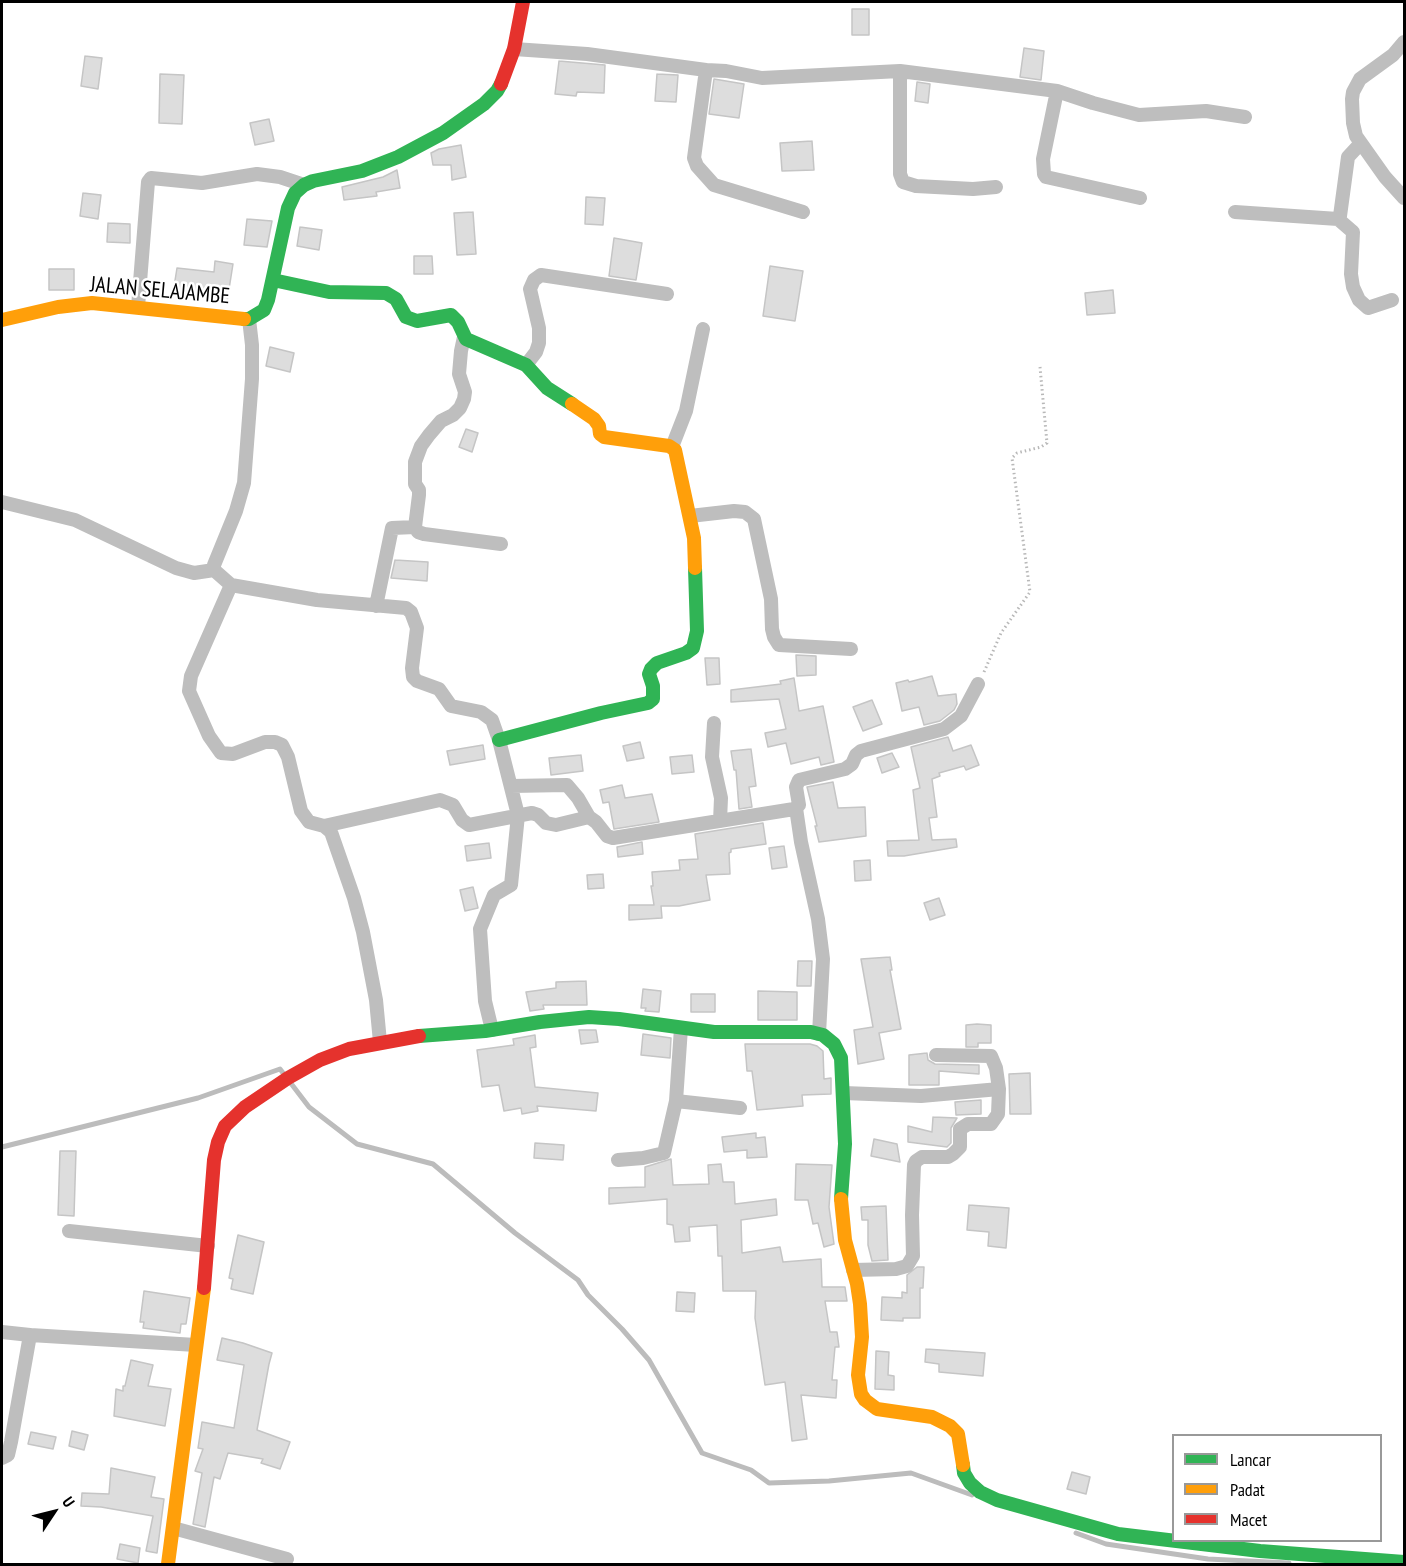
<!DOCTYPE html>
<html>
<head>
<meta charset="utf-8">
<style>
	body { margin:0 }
	#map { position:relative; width:1406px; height:1566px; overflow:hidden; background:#fff; font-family:"PT Sans Narrow",sans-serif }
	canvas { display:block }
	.frame { position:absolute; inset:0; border:3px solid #000; pointer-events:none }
	.legend { position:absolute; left:1172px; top:1434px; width:210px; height:108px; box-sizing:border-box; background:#fff; border:2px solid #999; margin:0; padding:8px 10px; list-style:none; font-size:18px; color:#000 }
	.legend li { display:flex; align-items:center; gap:12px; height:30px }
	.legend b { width:30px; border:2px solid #999 }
	.north { position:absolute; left:24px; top:1482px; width:60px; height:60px; -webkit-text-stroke:4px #fff; paint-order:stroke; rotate:55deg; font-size:16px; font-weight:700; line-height:24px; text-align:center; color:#000 }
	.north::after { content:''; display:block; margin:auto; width:21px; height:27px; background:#000; clip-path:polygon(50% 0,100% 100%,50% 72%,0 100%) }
</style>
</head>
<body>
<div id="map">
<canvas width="1406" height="1566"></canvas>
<div class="frame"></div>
<ul class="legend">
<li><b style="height:8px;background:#30b455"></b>Lancar</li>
<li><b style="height:8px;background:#ff9f0a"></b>Padat</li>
<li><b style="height:8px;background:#e5322d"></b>Macet</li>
</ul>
<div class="north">U</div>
</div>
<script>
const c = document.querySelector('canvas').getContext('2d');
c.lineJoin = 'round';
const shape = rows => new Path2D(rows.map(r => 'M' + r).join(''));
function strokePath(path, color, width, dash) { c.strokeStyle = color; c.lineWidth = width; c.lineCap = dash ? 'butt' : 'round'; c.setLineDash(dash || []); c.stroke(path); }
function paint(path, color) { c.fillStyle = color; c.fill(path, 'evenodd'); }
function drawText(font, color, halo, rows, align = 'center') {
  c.font = font + ' "PT Sans Narrow",sans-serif'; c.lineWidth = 5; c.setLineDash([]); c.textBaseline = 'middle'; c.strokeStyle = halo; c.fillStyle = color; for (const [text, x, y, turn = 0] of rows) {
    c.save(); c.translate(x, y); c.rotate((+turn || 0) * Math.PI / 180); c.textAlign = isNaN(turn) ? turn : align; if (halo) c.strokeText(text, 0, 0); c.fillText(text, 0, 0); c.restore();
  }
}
const stream = shape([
	[2,1147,198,1098,280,1069,309,1107,357,1144,433,1164,515,1233,578,1280,588,1295,622,1329,649,1360,702,1453,751,1470,769,1483,829,1481,911,1473,972,1495],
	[1076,1533,1106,1544,1208,1559,1289,1563]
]);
const building = shape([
	[852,9,869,9,869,35,852,35,852,9],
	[1024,48,1044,51,1041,80,1020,77,1024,48],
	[85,56,102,58,98,89,81,86,85,56],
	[559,61,605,65,604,93,577,92,576,96,555,94,559,61],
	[160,74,184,75,182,124,159,123,160,74],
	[657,74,678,75,676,102,655,101,657,74],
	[714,79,744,84,739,118,709,114,714,79],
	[917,82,930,84,928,103,915,101,917,82],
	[269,119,274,141,255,145,250,123,269,119],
	[812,141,814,170,782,171,780,143,812,141],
	[461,145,466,177,452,180,451,165,433,165,431,153,439,149,461,145],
	[397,170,400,188,376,192,377,196,344,200,342,187,383,177,397,170],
	[83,193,101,195,98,219,80,216,83,193],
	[586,197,605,198,603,225,585,224,586,197],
	[473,212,476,254,457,255,454,213,473,212],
	[247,219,272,221,267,247,244,245,247,219],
	[108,223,130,224,130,243,107,242,108,223],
	[300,227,322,230,319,250,297,246,300,227],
	[614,238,642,243,636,280,609,276,614,238],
	[414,256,432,256,433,274,414,274,414,256],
	[215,261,233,264,227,302,173,293,177,268,214,272,215,261],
	[770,266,803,271,795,321,763,316,770,266],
	[49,269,74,269,74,290,49,290,49,269],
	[1113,290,1115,313,1087,315,1085,293,1113,290],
	[270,347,294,353,290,372,266,366,270,347],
	[466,429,478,433,472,452,459,447,466,429],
	[395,560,428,562,427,581,391,578,395,560],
	[796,655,816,656,816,675,797,676,796,655],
	[705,658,719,658,720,684,707,685,705,658],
	[932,676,938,696,956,694,957,704,954,710,940,721,924,725,919,707,902,711,896,683,908,680,909,682,932,676],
	[794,678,799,711,823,706,834,762,821,765,819,757,791,764,786,743,768,747,765,733,786,729,779,699,731,702,731,690,781,684,780,681,794,678],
	[872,700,882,724,863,731,853,707,872,700],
	[948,737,953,751,971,745,979,765,966,770,964,766,939,773,940,776,932,779,937,817,929,818,932,840,956,839,957,847,904,856,888,856,887,841,919,840,913,790,920,788,911,747,948,737],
	[640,742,644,758,627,761,623,746,640,742],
	[483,745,485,759,450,765,447,751,483,745],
	[751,749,756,786,749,787,752,807,739,809,736,770,734,770,731,751,751,749],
	[892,753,899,767,882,773,877,758,892,753],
	[581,755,583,771,551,775,549,758,581,755],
	[692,755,694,772,672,774,670,757,692,755],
	[833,782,838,808,865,807,866,836,819,842,815,826,817,826,807,787,833,782],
	[622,785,625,798,652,794,659,822,614,829,609,802,603,803,600,790,622,785],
	[763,823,766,844,731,849,731,852,729,853,730,874,706,875,710,900,679,906,661,906,662,918,629,920,629,905,654,905,651,886,653,886,652,872,680,870,679,860,698,859,695,834,763,823],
	[642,842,643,854,618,857,617,847,642,842],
	[489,843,491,858,467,861,465,846,489,843],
	[784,846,787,867,772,869,769,848,784,846],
	[870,860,871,880,855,881,854,861,870,860],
	[603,874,604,888,588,889,587,875,603,874],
	[473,887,478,908,465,911,460,890,473,887],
	[939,898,945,915,930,920,924,903,939,898],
	[890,957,892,970,890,970,901,1029,879,1033,884,1059,858,1064,854,1030,873,1027,861,959,890,957],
	[798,961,812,961,811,986,797,986,798,961],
	[586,981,587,1005,543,1005,544,1009,530,1011,526,992,556,988,556,982,586,981],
	[643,989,661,991,659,1012,645,1011,646,1008,641,1008,643,989],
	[758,991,797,992,797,1020,758,1020,758,991],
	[691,994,715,994,715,1012,691,1012,691,994],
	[977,1024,991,1025,991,1043,978,1043,978,1047,966,1047,966,1025,977,1024],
	[579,1030,596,1030,598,1042,581,1044,579,1030],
	[643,1034,671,1038,670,1058,641,1055,643,1034],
	[535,1035,536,1047,530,1048,535,1087,598,1093,596,1111,537,1106,538,1111,522,1114,521,1108,504,1111,499,1085,482,1087,477,1050,514,1045,513,1039,535,1035],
	[745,1044,810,1044,817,1046,823,1051,824,1079,831,1078,831,1094,802,1095,803,1106,757,1110,752,1071,747,1071,745,1044],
	[927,1053,928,1060,935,1064,979,1065,979,1074,939,1071,939,1085,909,1085,909,1055,927,1053],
	[1030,1073,1031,1114,1010,1114,1009,1074,1030,1073],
	[981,1100,981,1114,956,1115,955,1102,981,1100],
	[933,1117,957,1118,951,1128,951,1143,947,1147,908,1142,908,1126,932,1132,933,1117],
	[756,1133,756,1138,765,1137,767,1157,747,1158,747,1150,724,1152,722,1137,756,1133],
	[874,1139,897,1144,900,1162,871,1156,874,1139],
	[535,1143,564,1145,563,1160,534,1158,535,1143],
	[60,1151,76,1151,74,1216,58,1215,60,1151],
	[671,1159,673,1185,709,1184,708,1165,721,1164,723,1182,734,1182,735,1204,776,1199,777,1215,741,1220,742,1253,780,1247,783,1262,821,1259,822,1287,845,1287,847,1301,825,1301,830,1332,837,1332,839,1347,835,1347,832,1380,837,1380,836,1398,801,1395,807,1439,792,1441,785,1382,765,1385,755,1318,756,1291,723,1291,722,1256,718,1256,717,1225,689,1227,690,1241,675,1242,673,1225,667,1224,667,1199,609,1204,609,1188,645,1187,645,1167,671,1159],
	[796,1164,832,1165,829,1207,834,1244,824,1247,818,1223,813,1224,808,1200,795,1200,796,1164],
	[969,1205,1009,1208,1006,1248,988,1246,989,1232,967,1230,969,1205],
	[886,1206,888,1260,872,1261,868,1245,868,1220,862,1220,861,1207,886,1206],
	[238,1235,264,1242,253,1294,231,1289,233,1279,229,1278,238,1235],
	[917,1267,924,1267,923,1288,920,1288,920,1318,903,1318,903,1321,881,1320,882,1297,902,1298,902,1292,907,1293,907,1275,917,1267],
	[144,1291,190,1298,186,1324,181,1324,180,1333,143,1328,144,1322,140,1322,144,1291],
	[677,1292,695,1293,694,1312,676,1311,677,1292],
	[222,1338,243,1343,272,1353,269,1364,257,1430,290,1442,280,1469,261,1463,263,1459,228,1453,220,1479,214,1477,205,1527,193,1524,202,1473,195,1471,203,1449,198,1448,202,1422,234,1428,244,1365,217,1360,222,1338],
	[926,1349,985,1353,983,1376,939,1372,939,1364,925,1362,926,1349],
	[876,1351,889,1352,888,1375,894,1376,894,1390,875,1389,876,1351],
	[131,1360,153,1365,148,1386,171,1389,165,1426,114,1416,116,1389,123,1391,123,1386,125,1386,131,1360],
	[72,1431,88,1435,84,1450,69,1446,72,1431],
	[31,1432,56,1437,53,1449,28,1444,31,1432],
	[111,1468,155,1477,151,1497,164,1499,157,1553,146,1551,153,1516,101,1507,81,1506,82,1493,109,1494,111,1468],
	[1072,1472,1090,1477,1086,1494,1067,1489,1072,1472],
	[120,1544,140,1548,138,1563,117,1559,120,1544]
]);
const path = shape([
	[984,672,1001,633,1030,592,1012,458,1017,453,1041,447,1047,443,1040,367]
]);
const street = shape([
	[1404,42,1393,55,1360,79,1353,92,1352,99,1353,123,1356,136,1385,177,1404,198],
	[514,49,587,54,706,70,726,71,762,78,900,71,1057,91,1093,103,1139,115,1206,111,1245,117],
	[706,70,694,158,697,166,714,185,803,212],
	[900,71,900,174,903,182,916,186,973,189,996,187],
	[1057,91,1043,159,1044,174,1046,177,1140,198],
	[1235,212,1338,219,1340,216,1348,157,1361,143],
	[1338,219,1353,232,1351,274,1353,287,1359,300,1368,308,1392,300],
	[138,307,148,182,151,178,202,183,257,174,280,177,304,185],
	[464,337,461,351,459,374,465,392,464,399,460,408,453,415,441,421,429,435,421,446,415,462,415,484,419,490,419,495,415,527,418,532,424,534,501,544],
	[526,365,536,352,539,343,539,328,530,289,534,280,541,275,667,294],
	[672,447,686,411,703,329],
	[2,502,75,520,176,568,194,573,214,570,214,565,236,511,244,483,252,379,252,345,249,319],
	[690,516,734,511,745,512,754,519,771,599,772,629,774,637,779,645,851,649],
	[214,570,231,585,191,676,189,691,209,736,221,753,233,754,265,742,275,742,282,745,288,757,301,811,309,822,324,826,331,832,354,898,363,932,376,1000,380,1042],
	[231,585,317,600,406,608,411,612,417,628,412,668,413,677,417,681,439,689,451,706,481,712,492,720,499,740,518,815,511,885,494,895,480,929,485,1001,492,1030],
	[376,606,392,528,415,527],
	[714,723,712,757,721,798,720,821],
	[511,786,567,785,578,798,589,817],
	[796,808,801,842,818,919,823,959,819,1034],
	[324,826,440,800,453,805,462,820,469,825,532,813,538,815,546,823,556,825,589,817,596,822,607,836,613,838,794,809,799,805,796,787,799,780,845,769,852,764,856,755,861,751,944,729,961,716,978,684],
	[681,1028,676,1101,740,1108],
	[844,1093,921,1096,999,1089],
	[618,1160,643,1158,664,1153,676,1101],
	[69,1231,208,1246],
	[853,1270,896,1269,907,1266,913,1256,912,1215,914,1165,916,1161,922,1157,948,1157,953,1154,960,1147,960,1129,968,1124,991,1124,998,1114,999,1089,996,1068,991,1056,936,1055],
	[2,1332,30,1335,196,1345],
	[2,1458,8,1455,11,1442,30,1335],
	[173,1528,287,1559]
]);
const fast = shape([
	[273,280,329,292,386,293,396,299,406,317,417,321,451,315,458,322,466,339,526,365,547,388,572,404],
	[244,319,249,319,264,310,268,300,288,208,295,193,304,185,313,181,362,171,398,157,443,133,484,104,497,91,501,84],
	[499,740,601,713,648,703,653,699,653,686,649,674,651,669,657,663,686,653,693,648,697,631,695,568],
	[419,1036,485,1031,540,1022,589,1017,619,1019,714,1032,811,1032,823,1035,834,1044,841,1058,845,1144,841,1199],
	[963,1465,964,1473,970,1483,980,1492,997,1500,1118,1534,1260,1551,1404,1562]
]);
const slow = shape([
	[2,320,58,307,92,303,244,319],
	[572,404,594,419,599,426,600,434,604,437,669,446,675,450,694,538,695,568],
	[841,1199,845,1240,857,1284,860,1304,862,1337,858,1375,861,1394,865,1400,877,1409,932,1417,950,1426,958,1434,963,1465],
	[168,1564,204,1288]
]);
const jam = shape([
	[501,84,514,49,523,2],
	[204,1288,214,1160,218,1142,225,1126,245,1107,288,1078,320,1060,349,1049,419,1036]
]);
const streetNames = [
	["JALAN SELAJAMBE",160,291,5]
];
strokePath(stream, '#bcbcbc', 5);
paint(building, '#ddd');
strokePath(building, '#c5c5c5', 1.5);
strokePath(path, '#b8b8b8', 3, [1.5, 3]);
strokePath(street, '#bebebe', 14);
strokePath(fast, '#30b455', 14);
strokePath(slow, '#ff9f0a', 14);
strokePath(jam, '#e5322d', 14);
drawText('22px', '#000', '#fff', streetNames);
</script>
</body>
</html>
